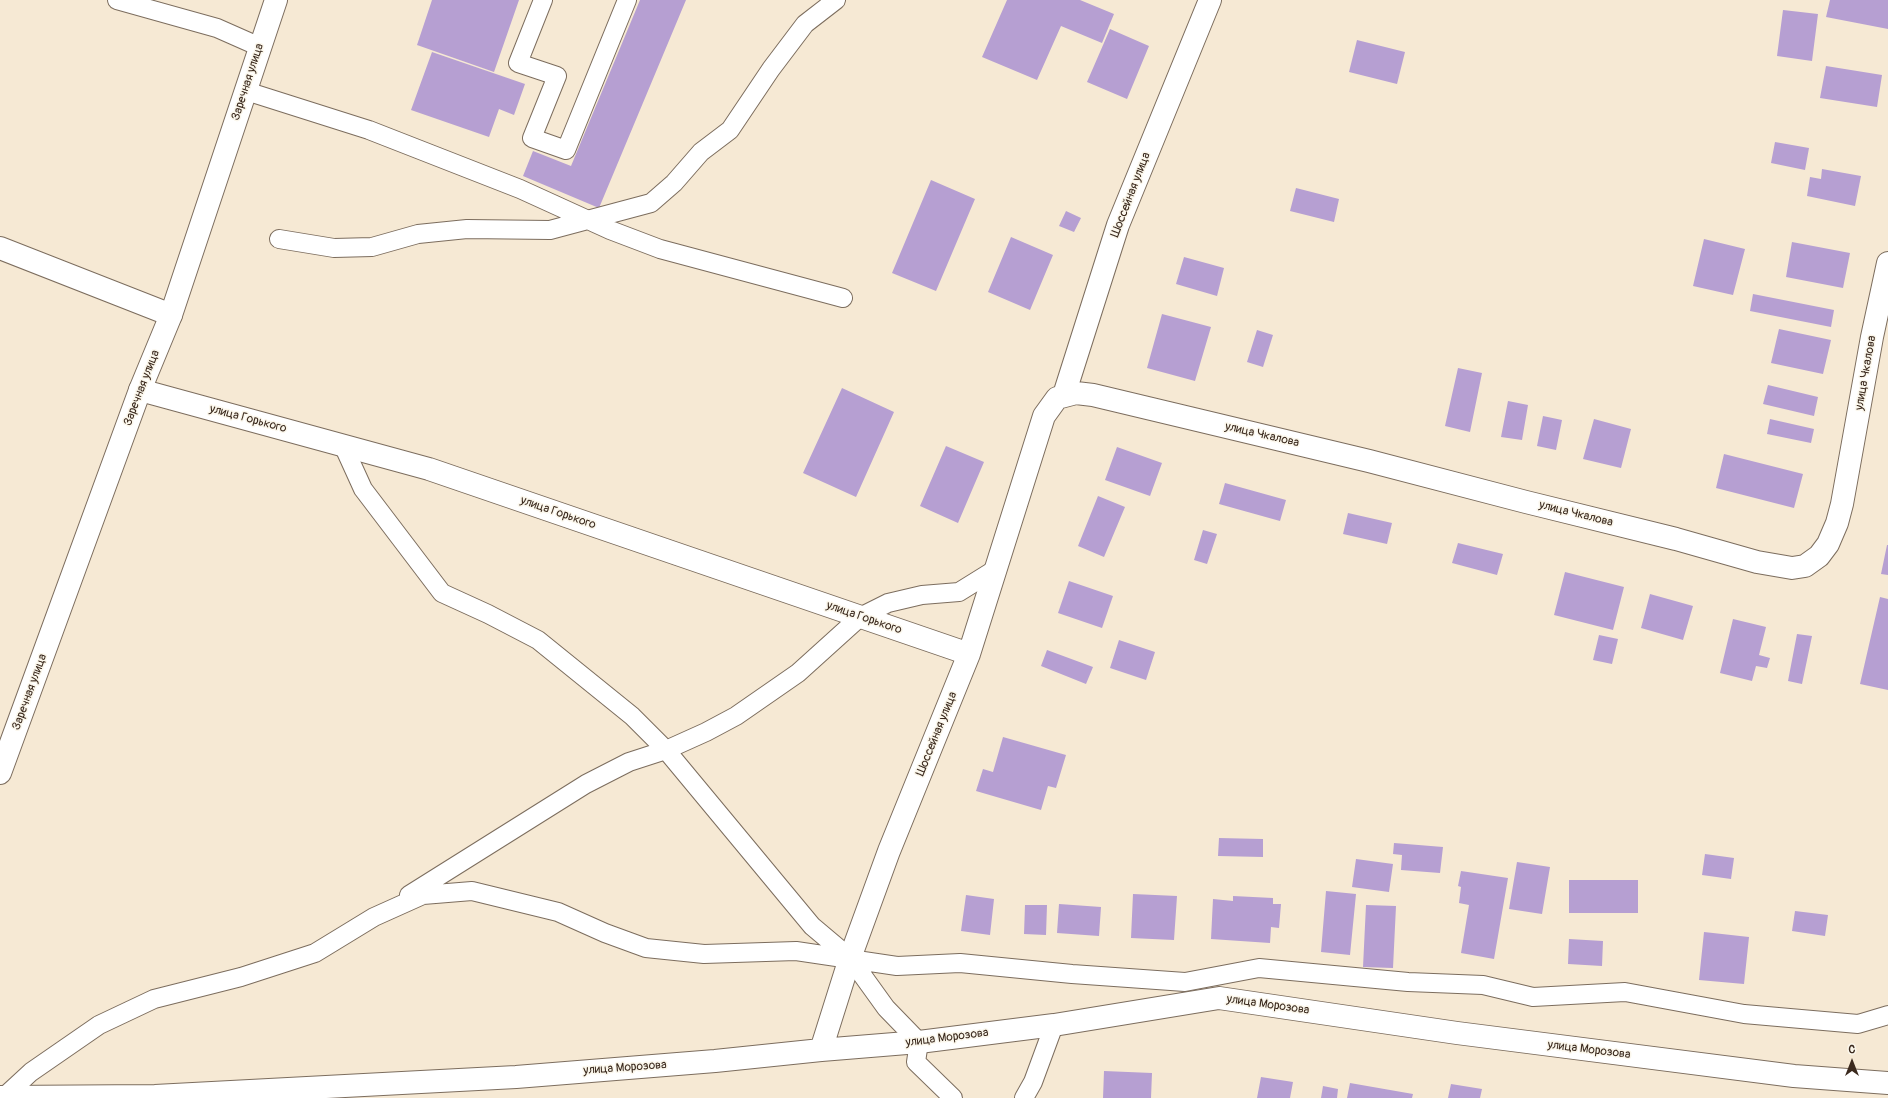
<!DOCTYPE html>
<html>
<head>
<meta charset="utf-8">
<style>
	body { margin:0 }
	#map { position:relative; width:1888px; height:1098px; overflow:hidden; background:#f6e9d4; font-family:Pangolin,sans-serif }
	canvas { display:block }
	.north { position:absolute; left:1832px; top:1042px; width:40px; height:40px; -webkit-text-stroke:3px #fbf7ec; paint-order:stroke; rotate:0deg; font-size:11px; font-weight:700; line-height:16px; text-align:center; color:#3b2a1e }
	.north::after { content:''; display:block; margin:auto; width:14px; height:18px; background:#3b2a1e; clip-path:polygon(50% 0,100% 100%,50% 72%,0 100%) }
</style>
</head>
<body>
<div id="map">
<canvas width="1888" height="1098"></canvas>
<div class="north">С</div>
</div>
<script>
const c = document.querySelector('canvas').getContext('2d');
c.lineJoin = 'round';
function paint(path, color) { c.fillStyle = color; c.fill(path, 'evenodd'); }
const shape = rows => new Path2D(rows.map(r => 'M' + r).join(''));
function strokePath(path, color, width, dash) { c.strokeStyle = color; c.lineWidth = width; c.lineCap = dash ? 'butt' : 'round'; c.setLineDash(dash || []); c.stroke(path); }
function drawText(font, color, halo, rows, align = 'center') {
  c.font = font + ' Pangolin,sans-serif'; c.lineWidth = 3; c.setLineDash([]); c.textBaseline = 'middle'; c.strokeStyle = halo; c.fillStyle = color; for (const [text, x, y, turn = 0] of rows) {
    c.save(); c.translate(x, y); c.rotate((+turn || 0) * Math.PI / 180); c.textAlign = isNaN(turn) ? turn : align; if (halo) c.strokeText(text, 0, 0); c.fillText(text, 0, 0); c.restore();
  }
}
const building = shape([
	[432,0,519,0,494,72,417,45],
	[640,0,686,0,599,208,523,176,533,151,571,166],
	[1007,0,1080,0,1114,14,1102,43,1061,26,1037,80,982,57],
	[1830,0,1888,0,1888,29,1826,17],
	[1783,10,1818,14,1812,61,1777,56],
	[1110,29,1149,46,1127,99,1087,82],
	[1357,40,1405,52,1397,84,1349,72],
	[432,52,525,84,514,115,499,109,489,137,411,110],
	[1826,66,1882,75,1877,107,1820,98],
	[1775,142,1809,148,1805,170,1771,163],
	[1822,169,1861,176,1855,206,1807,196,1810,177,1821,179],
	[931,180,975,199,936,291,892,273],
	[1296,188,1339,199,1334,222,1290,211],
	[1066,211,1081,218,1074,232,1059,226],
	[1011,237,1053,255,1030,310,988,292],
	[1704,239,1745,249,1733,295,1693,286],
	[1792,242,1850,253,1843,288,1786,277],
	[1184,257,1224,268,1217,296,1176,284],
	[1753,294,1834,310,1831,327,1750,311],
	[1162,314,1211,327,1195,381,1147,368],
	[1779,329,1831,340,1823,374,1771,363],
	[1257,330,1273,335,1263,367,1247,362],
	[1458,368,1482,373,1470,432,1445,426],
	[1768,385,1818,397,1814,416,1763,404],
	[842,388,894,412,856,497,803,473],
	[1508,401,1528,405,1522,440,1501,437],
	[1543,416,1562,420,1556,450,1537,446],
	[1594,419,1631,429,1621,468,1583,459],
	[1770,419,1814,429,1811,443,1767,434],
	[946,446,984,462,958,523,920,506],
	[1117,447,1162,463,1150,496,1105,480],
	[1724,454,1803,474,1794,508,1716,488],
	[1225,483,1286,500,1280,521,1219,504],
	[1098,496,1125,507,1104,557,1078,546],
	[1348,513,1392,523,1387,544,1343,534],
	[1203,530,1217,534,1207,564,1194,560],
	[1458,543,1503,554,1497,575,1452,563],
	[1887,545,1888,545,1888,575,1881,574],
	[1565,572,1624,587,1613,630,1554,615],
	[1069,581,1113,596,1102,628,1058,613],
	[1650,594,1693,606,1683,640,1641,628],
	[1880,597,1888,599,1888,690,1860,684],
	[1733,619,1766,627,1759,655,1770,658,1767,668,1756,666,1752,681,1720,673],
	[1797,634,1812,636,1802,684,1788,681],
	[1599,635,1618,639,1612,664,1593,660],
	[1119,640,1155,652,1146,680,1110,668],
	[1047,650,1093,667,1086,684,1041,666],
	[1003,737,1066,755,1056,788,1048,786,1041,810,976,791,983,769,993,772],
	[1219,838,1263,839,1263,857,1218,856],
	[1394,843,1443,847,1440,873,1401,870,1402,855,1393,854],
	[1705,854,1734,858,1731,879,1702,875],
	[1356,859,1393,864,1389,892,1352,887],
	[1517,862,1550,867,1542,914,1509,909],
	[1461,871,1508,878,1494,959,1461,953,1469,905,1459,903,1461,887,1458,886],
	[1569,880,1638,880,1638,913,1569,913],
	[1326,891,1356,894,1350,955,1321,952],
	[1133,894,1177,896,1174,940,1131,938],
	[966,895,994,899,990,935,961,931],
	[1233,896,1273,898,1273,904,1281,904,1279,928,1271,927,1270,943,1211,939,1213,899,1233,901],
	[1059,904,1101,907,1099,936,1057,933],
	[1025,905,1047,905,1046,935,1024,934],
	[1366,905,1396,906,1393,968,1363,967],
	[1795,911,1828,915,1825,936,1792,931],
	[1704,932,1749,937,1744,984,1699,980],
	[1569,939,1603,941,1602,966,1568,964],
	[1104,1071,1152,1073,1151,1098,1103,1098],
	[1261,1077,1293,1082,1290,1098,1257,1098],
	[1350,1083,1413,1094,1412,1098,1347,1098],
	[1451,1084,1482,1089,1480,1098,1448,1098],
	[1323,1086,1338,1089,1337,1098,1321,1098]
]);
const service = shape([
	[117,0,217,28,260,47],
	[543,0,518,63,557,76,532,138,566,150,627,0],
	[246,91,369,130,520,189,610,230,660,249,843,298],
	[279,239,334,248,372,247,418,234,467,229,550,230,651,203,674,183,701,152,730,130,771,69,805,24,836,0],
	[343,445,363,489,442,593,488,614,538,640,632,716,666,750,812,926,850,958,886,1008,919,1042,916,1062,953,1098],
	[409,895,586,784,629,762,666,750,706,732,736,716,798,673,860,617,888,603,922,595,959,592,996,569],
	[4,1097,31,1072,99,1025,154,999,241,977,315,953,374,917,423,895,472,891,558,912,605,933,646,948,704,954,796,951,897,966,960,963,1072,974,1185,982,1259,968,1408,982,1483,985,1533,997,1625,992,1744,1014,1858,1024,1888,1015],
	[1024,1098,1033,1082,1054,1025]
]);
const minor = shape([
	[0,248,171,315],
	[140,390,429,469,969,654],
	[1064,395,1118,225,1210,0],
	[821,1050,850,958,889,851,969,654,1044,416,1057,398,1076,393,1093,395,1369,461,1526,502,1676,539,1757,562,1792,568,1805,566,1819,556,1828,544,1837,523,1842,504,1872,337,1888,263],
	[0,1097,155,1096,516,1077,715,1061,821,1050,919,1042,1054,1025,1219,998,1457,1033,1794,1076,1888,1083]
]);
const tertiary = shape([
	[0,773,140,390,171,315,276,0]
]);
const streetNames = [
	["Заречная улица",248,82,-72],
	["Шоссейная улица",1131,195,-69],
	["улица Чкалова",1866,373,-80],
	["Заречная улица",142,388,-69],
	["улица Горького",248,419,15],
	["улица Чкалова",1262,435,13],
	["улица Горького",558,513,19],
	["улица Чкалова",1576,514,14],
	["улица Горького",864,618,19],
	["Заречная улица",30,692,-70],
	["Шоссейная улица",937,734,-68],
	["улица Морозова",1268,1005,8],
	["улица Морозова",947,1038,-7],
	["улица Морозова",1589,1050,7],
	["улица Морозова",625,1068,-4]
];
paint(building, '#b69fd2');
strokePath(service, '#7c6d5e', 20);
strokePath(minor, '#7c6d5e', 24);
strokePath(tertiary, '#7c6d5e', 24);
strokePath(service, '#fff', 18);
strokePath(minor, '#fff', 22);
strokePath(tertiary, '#fff', 22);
drawText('12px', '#3b2a1e', '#fbf7ec', streetNames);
</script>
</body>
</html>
